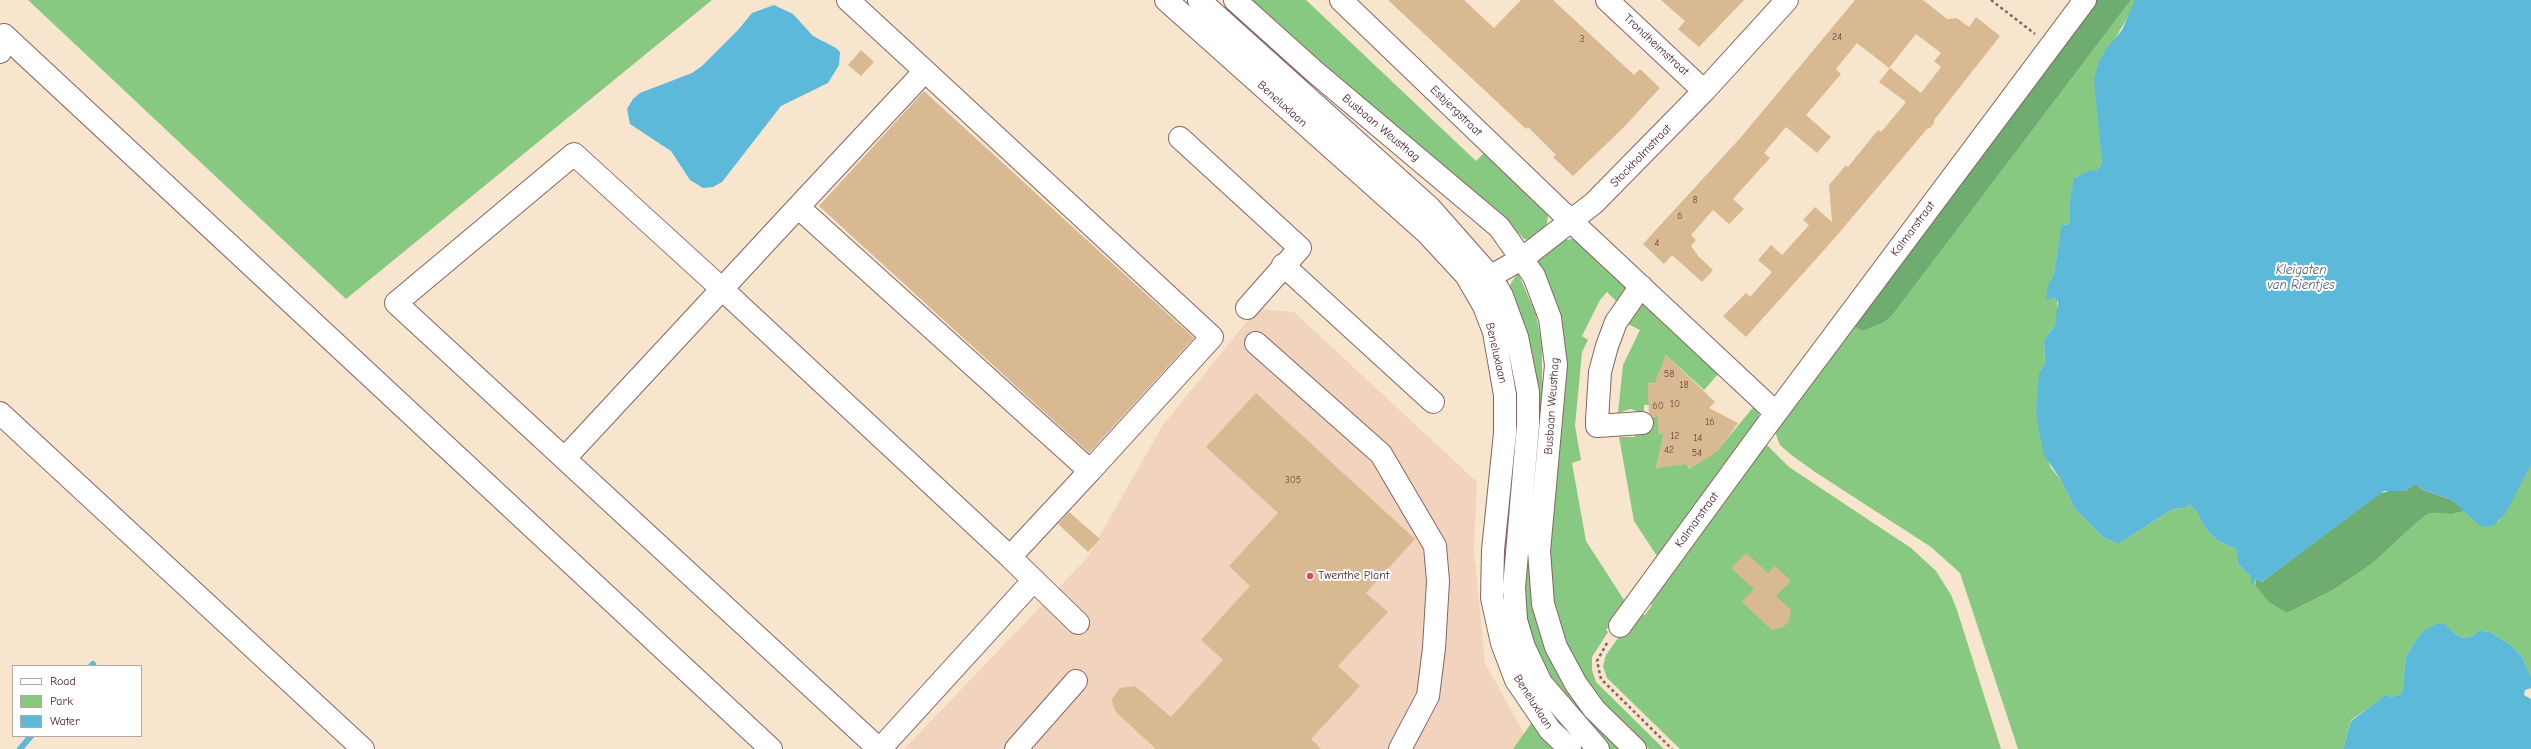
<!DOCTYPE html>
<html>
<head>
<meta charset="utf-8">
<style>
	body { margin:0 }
	#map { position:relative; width:2531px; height:749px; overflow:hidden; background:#f7e5ce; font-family:"Comic Neue",sans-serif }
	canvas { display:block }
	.legend { position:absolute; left:12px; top:665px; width:130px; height:72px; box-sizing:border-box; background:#fff; border:1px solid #b7a5aa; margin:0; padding:5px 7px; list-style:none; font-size:12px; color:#4a1f2b }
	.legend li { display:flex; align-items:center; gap:8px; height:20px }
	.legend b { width:20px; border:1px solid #b7a5aa }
</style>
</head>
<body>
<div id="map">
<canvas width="2531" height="749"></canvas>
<ul class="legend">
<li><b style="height:5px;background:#fff"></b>Road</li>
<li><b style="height:11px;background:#88c981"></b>Park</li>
<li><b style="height:11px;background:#5cb9da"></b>Water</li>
</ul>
</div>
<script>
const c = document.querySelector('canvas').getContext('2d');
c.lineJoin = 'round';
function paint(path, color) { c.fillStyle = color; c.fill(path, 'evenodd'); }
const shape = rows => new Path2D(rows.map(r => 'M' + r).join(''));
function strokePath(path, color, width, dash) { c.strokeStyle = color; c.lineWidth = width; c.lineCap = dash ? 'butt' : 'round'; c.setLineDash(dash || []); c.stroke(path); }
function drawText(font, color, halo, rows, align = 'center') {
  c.font = font + ' "Comic Neue",sans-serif'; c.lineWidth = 4; c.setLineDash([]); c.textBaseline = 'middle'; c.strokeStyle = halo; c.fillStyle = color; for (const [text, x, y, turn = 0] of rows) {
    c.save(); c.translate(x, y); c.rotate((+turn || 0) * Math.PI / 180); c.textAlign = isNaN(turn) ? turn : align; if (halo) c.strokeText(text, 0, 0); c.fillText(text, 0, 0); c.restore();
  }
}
const built = shape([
	[1257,309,1294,312,1477,482,1474,551,1485,663,1525,735,1515,749,904,749,1087,558,1163,425]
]);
const green = shape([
	[28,0,712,0,346,299],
	[1252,0,1306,0,1476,161,1487,150,1548,213,1547,224,1531,240,1524,239,1500,213,1401,133],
	[2131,0,2135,0,2135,5,2114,40,2099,121,2102,164,2096,171,2077,176,2074,180,2070,198,2070,222,2067,225,2062,224,2054,274,2050,283,2048,299,2057,298,2057,316,2055,325,2044,340,2045,364,2041,369,2036,410,2044,449,2051,468,2061,480,2075,509,2103,537,2118,544,2173,509,2185,508,2190,504,2197,512,2205,528,2218,541,2236,549,2238,564,2251,577,2251,583,2254,584,2287,613,2333,590,2373,563,2416,523,2429,513,2452,514,2465,511,2484,527,2499,521,2531,465,2531,676,2522,657,2511,645,2490,632,2480,630,2472,636,2464,638,2458,636,2446,625,2421,633,2406,656,2402,694,2391,697,2386,696,2351,720,2343,749,2018,749,1960,573,1931,547,1815,472,1790,454,1780,445,1775,432,1849,324,1863,331,1885,322,1894,313],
	[1573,239,1578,240,1626,283,1626,293,1620,300,1616,301,1607,292,1600,300,1582,336,1588,340,1582,352,1575,426,1581,460,1572,463,1586,541,1624,600,1657,556,1634,521,1619,437,1634,437,1641,432,1649,418,1658,416,1659,434,1664,433,1656,468,1686,462,1689,469,1717,451,1755,405,1759,412,1758,419,1606,630,1608,632,1592,657,1592,670,1596,682,1664,749,1649,749,1614,716,1589,686,1564,641,1555,612,1550,581,1550,542,1564,399,1565,355,1563,331,1555,302,1537,260,1565,240],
	[1518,273,1536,314,1542,346,1542,382,1545,383,1529,551,1530,584,1552,663,1562,681,1620,749,1604,749,1561,704,1523,620,1528,459,1508,292,1511,283],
	[1639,303,1647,303,1720,372,1704,390,1666,355,1656,384,1648,383,1649,405,1644,405,1644,411,1641,413,1631,409,1618,413,1623,365,1640,330,1626,323],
	[1764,442,1789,467,1911,548,1936,571,1951,595,1957,610,2001,749,1680,749,1607,678,1603,666,1606,655,1636,613,1645,615,1652,605,1648,601],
	[1532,722,1555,749,1513,749]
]);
const forest = shape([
	[2093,0,2131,0,1894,313,1885,322,1863,331,1849,324],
	[2412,485,2417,485,2423,490,2452,500,2465,511,2452,514,2429,513,2416,523,2373,563,2333,590,2287,613,2269,602,2255,585,2256,579,2262,582,2378,494,2389,491,2406,491]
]);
const water = shape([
	[2135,0,2531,0,2531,465,2505,514,2494,525,2486,527,2480,526,2452,500,2423,490,2417,485,2412,485,2406,491,2384,491,2262,582,2256,579,2254,584,2251,584,2251,577,2238,564,2236,549,2218,541,2205,528,2197,512,2190,504,2185,508,2173,509,2118,544,2103,537,2075,509,2061,480,2044,455,2038,427,2036,410,2039,373,2045,363,2044,340,2055,325,2058,302,2055,298,2046,300,2048,286,2054,274,2061,228,2062,224,2067,225,2070,222,2070,198,2074,178,2091,170,2096,171,2102,164,2094,79,2099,62,2106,49,2122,30],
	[774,5,793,14,813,36,836,48,840,52,839,65,828,83,781,106,722,182,713,187,703,188,690,180,671,151,630,124,627,109,633,99,640,93,692,73,702,66,738,30,752,13],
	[2438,623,2446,625,2458,636,2464,638,2472,636,2480,630,2490,632,2511,645,2522,657,2531,676,2531,688,2525,690,2524,695,2531,699,2531,749,2343,749,2351,721,2386,695,2391,697,2402,694,2406,656,2421,633]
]);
const stream = shape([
	[91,666,93,664],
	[20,749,31,736]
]);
const building = shape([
	[1388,0,1464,0,1494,28,1521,0,1553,0,1634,75,1640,69,1660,88,1622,129,1573,176,1553,157,1556,155,1528,127,1526,129],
	[1661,0,1744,0,1699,47,1678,29,1685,21],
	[1855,0,1923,0,1947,19,1957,18,1969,27,1976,17,2000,36,1934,120,1934,123,1930,128,1927,129,1833,240,1746,337,1723,316,1746,293,1750,297,1772,272,1758,260,1771,245,1782,255,1809,225,1803,220,1815,207,1832,222,1829,185,1846,165,1848,167,1878,130,1881,132,1906,102,1879,82,1890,68,1921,93,1941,67,1934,61,1941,53,1916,34,1889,68,1857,43,1836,69,1841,74,1806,115,1831,137,1817,153,1786,127,1764,153,1770,158,1733,199,1744,209,1729,224,1713,210,1691,235,1696,240,1691,246,1699,257,1713,270,1702,282,1672,255,1664,264,1643,244,1742,136],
	[861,50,874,62,861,76,848,65],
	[924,91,1194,338,1089,453,819,206],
	[1666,355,1715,402,1709,408,1738,423,1718,451,1689,469,1687,464,1656,468,1664,433,1659,434,1658,416,1653,417,1649,413,1648,383,1654,384],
	[1256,393,1415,539,1366,593,1388,612,1338,666,1360,686,1311,739,1321,749,1156,749,1117,713,1113,706,1112,699,1120,688,1135,686,1171,717,1223,660,1201,640,1250,586,1229,566,1278,513,1206,447],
	[1069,512,1100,539,1088,552,1058,524],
	[1746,553,1768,573,1775,566,1791,581,1776,596,1791,610,1789,621,1783,627,1772,630,1742,602,1754,589,1731,568]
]);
const path = shape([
	[1991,0,2035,34],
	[1607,643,1597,661,1601,679,1672,749]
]);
const minor = shape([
	[848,0,925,71,798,207,1090,471,1010,557,1078,623],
	[1166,0,1427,233,1466,275,1484,306,1494,332,1505,395,1505,433,1493,550,1492,598,1502,643,1516,680,1550,730,1570,749],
	[1199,0,1430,208,1491,277,1502,296,1517,337,1528,392,1528,425,1514,588,1516,620,1524,647,1541,683,1598,749],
	[1235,0,1315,72,1499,227,1534,276,1550,318,1556,365,1539,551,1543,604,1556,647,1576,684,1594,709,1635,749],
	[1341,0,1572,222,1776,413],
	[1607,0,1704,91],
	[0,52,4,35,771,749],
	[925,71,1212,337,1090,471],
	[1180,138,1300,248,1247,308],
	[798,207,722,289,1010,557],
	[1283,265,1433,402],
	[1477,284,1523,258,1594,203,1704,91,1787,0],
	[1641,286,1616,322,1607,346,1600,372,1597,420,1597,426,1642,423],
	[1256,343,1381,454,1435,546,1438,581,1434,648,1428,696,1400,749],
	[0,413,363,749],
	[565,458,722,289,574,154,396,303,879,749],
	[1620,626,1764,429,2085,0],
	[880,749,1034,580],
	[1016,749,1076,681]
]);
const markers = [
	[1310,576,4,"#d1495b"]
];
const numberNames = [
	["24",1837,37],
	["3",1582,39],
	["8",1695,200],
	["6",1680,216],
	["4",1657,243],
	["58",1669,374],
	["18",1684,385],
	["10",1675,404],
	["60",1658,406],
	["16",1710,422],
	["12",1675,436],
	["14",1698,438],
	["42",1669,450],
	["54",1697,453],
	["305",1293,480]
];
const streetNames = [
	["Trondheimstraat",1656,45,43],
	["Beneluxlaan",1282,104,42],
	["Esbjergstraat",1456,111,44],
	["Busbaan Weusthag",1381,128,40],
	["Stockholmstraat",1641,156,-46],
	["Kalmarstraat",1913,229,-53],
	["Beneluxlaan",1496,353,77],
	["Busbaan Weusthag",1552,406,-86],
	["Kalmarstraat",1697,520,-54],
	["Beneluxlaan",1533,702,57]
];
const poiNames = [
	["Twenthe Plant",1318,576]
];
const waterNames = [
	["Kleigaten",2301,270],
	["van Rientjes",2301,285]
];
paint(built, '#f2d4be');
paint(green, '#88c981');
paint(forest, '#6ead6f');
paint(water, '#5cb9da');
strokePath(stream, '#5cb9da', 6);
paint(building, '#d9b992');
strokePath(minor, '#876464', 24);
strokePath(path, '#876464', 2.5, [3, 3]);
strokePath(minor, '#fff', 22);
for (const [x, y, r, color] of markers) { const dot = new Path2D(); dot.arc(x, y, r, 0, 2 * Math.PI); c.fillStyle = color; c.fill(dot); strokePath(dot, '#fff', 1.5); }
drawText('10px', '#6e4645', null, numberNames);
drawText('12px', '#4a1f2b', '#fff', streetNames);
drawText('12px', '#4a1f2b', '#fff', poiNames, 'left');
drawText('italic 13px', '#515d71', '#fff', waterNames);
</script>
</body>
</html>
